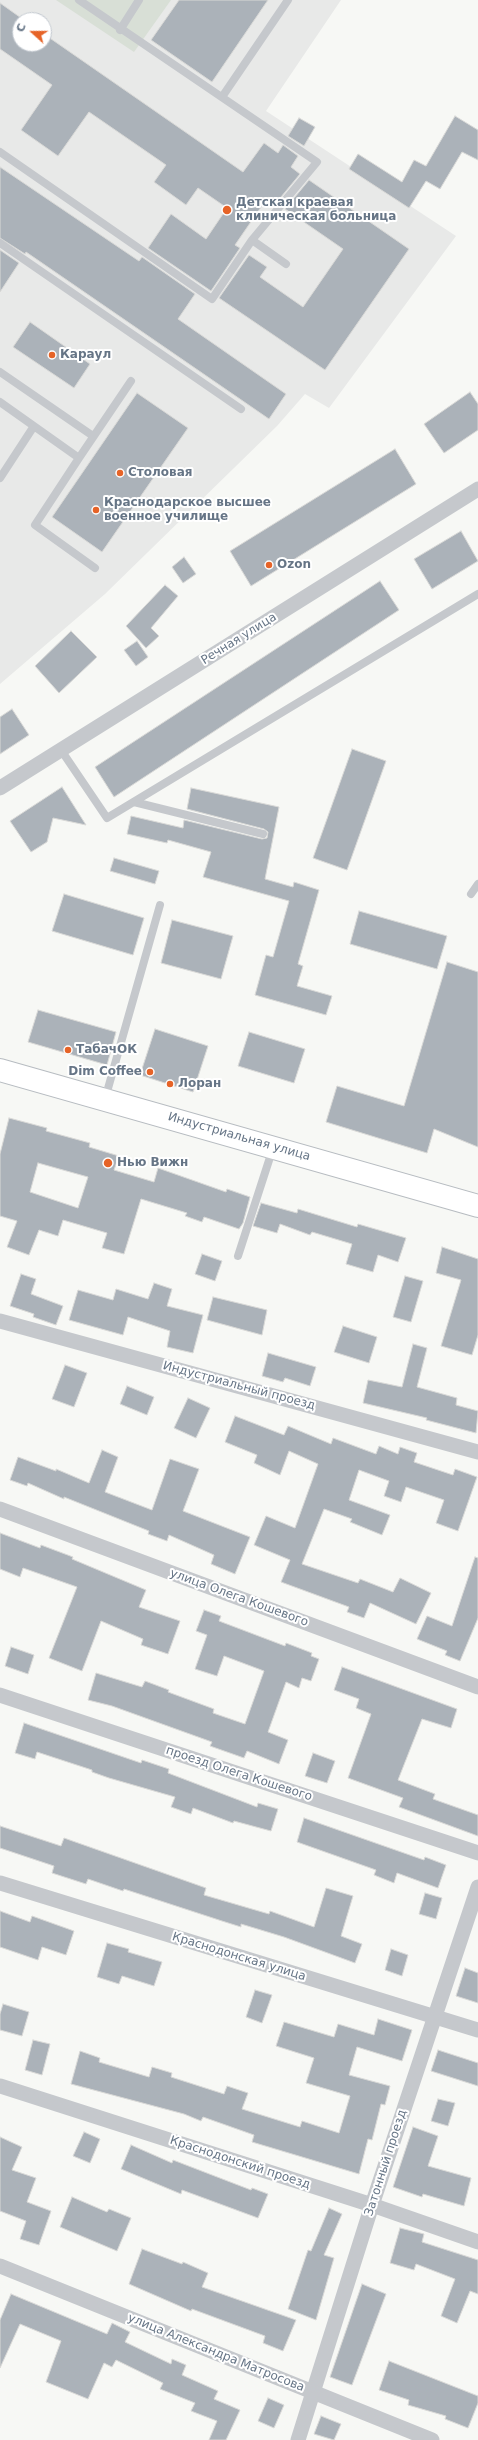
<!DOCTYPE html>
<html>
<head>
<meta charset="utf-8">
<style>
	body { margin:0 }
	#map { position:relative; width:478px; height:2440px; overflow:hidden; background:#f7f8f5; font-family:"DejaVu Sans",sans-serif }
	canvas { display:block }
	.north { position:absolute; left:12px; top:12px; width:40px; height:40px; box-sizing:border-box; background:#fff; border:1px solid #c2c8cf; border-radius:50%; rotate:291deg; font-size:11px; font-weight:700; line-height:16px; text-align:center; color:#667586 }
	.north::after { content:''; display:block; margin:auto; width:14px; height:18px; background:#e66327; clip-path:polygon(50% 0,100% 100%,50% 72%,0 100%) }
</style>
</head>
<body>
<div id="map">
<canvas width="478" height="2440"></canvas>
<div class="north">С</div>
</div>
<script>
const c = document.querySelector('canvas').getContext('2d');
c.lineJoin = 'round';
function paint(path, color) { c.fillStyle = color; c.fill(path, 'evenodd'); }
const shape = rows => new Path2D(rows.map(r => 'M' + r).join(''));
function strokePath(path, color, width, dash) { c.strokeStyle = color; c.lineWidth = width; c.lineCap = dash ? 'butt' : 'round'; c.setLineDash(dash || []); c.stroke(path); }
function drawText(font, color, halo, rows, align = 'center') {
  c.font = font + ' "DejaVu Sans",sans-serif'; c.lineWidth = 4; c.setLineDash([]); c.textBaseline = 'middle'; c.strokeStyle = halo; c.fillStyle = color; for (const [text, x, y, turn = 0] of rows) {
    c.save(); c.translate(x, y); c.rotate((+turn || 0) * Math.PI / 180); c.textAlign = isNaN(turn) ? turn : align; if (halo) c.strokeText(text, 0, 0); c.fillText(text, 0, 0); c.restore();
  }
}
const built = shape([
	[0,0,341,0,266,111,456,236,329,408,305,394,277,426,105,594,0,684],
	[20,20,44,20,44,44,20,44]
]);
const green = shape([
	[56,0,171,0,134,52]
]);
const building = shape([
	[179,0,268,0,212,82,151,40,179,0],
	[0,3,24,20,20,20,20,44,44,44,44,34,243,172,264,143,278,153,283,145,298,156,291,167,300,174,276,203,268,197,235,245,240,248,211,291,148,248,171,214,206,239,227,208,198,188,186,205,154,182,166,165,89,112,58,156,21,130,52,85,0,49,0,3],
	[455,116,478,130,478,160,462,152,440,189,426,181,409,208,349,169,358,154,402,182,414,160,426,166,455,116],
	[299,118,315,127,304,146,288,136,299,118],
	[0,167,139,261,142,257,195,294,178,319,286,394,269,419,26,252,25,254,0,238,0,167],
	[309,180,409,249,325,370,219,298,249,255,267,267,260,277,303,307,343,249,285,209,309,180],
	[0,250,19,263,0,292,0,250],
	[30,322,90,364,74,388,13,347,30,322],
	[470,392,478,404,478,430,444,453,424,424,470,392],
	[137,393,188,428,102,552,52,517,137,393],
	[395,449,416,484,251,586,230,551,395,449],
	[461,531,478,561,432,589,414,559,461,531],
	[184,557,196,574,183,583,172,567,184,557],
	[380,581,399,610,114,797,95,767,380,581],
	[165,585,178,596,151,628,159,636,146,648,126,626,165,585],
	[71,631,97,657,59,693,35,666,71,631],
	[137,641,148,657,136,666,124,650,137,641],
	[12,709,29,735,0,754,0,717,12,709],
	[352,749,386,761,347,870,313,858,352,749],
	[62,787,86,825,53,818,47,842,31,852,10,821,62,787],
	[191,788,279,807,265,879,293,887,294,882,319,890,298,964,303,966,297,986,332,996,326,1015,255,995,266,955,273,957,289,901,203,877,211,852,168,840,167,843,127,834,131,816,183,828,184,820,262,839,267,838,268,832,264,829,187,809,191,788],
	[114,858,159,871,155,884,110,871,114,858],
	[64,894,144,918,133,955,52,931,64,894],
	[359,911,447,936,437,969,350,944,359,911],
	[172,920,233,936,221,979,161,963,172,920],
	[447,962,478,972,478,1147,434,1129,427,1153,326,1122,337,1086,404,1106,447,962],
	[38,1010,116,1032,107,1065,28,1042,38,1010],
	[155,1029,208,1046,193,1092,140,1075,155,1029],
	[249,1032,305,1049,294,1083,238,1066,249,1032],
	[9,1118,47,1128,46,1131,90,1143,89,1147,119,1156,114,1170,154,1182,158,1168,226,1192,227,1189,250,1197,243,1223,239,1229,204,1217,202,1222,185,1216,187,1213,141,1199,124,1254,102,1248,107,1233,63,1220,58,1236,39,1230,29,1255,7,1247,17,1221,0,1216,0,1154,9,1118],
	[38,1163,88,1177,78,1208,30,1192,38,1163],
	[261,1203,297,1213,298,1209,357,1227,358,1224,406,1238,398,1262,378,1255,373,1272,346,1264,352,1244,312,1232,310,1235,280,1224,277,1233,253,1226,261,1203],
	[442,1247,478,1259,478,1335,472,1355,441,1346,461,1280,436,1273,442,1247],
	[202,1254,222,1261,215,1281,195,1274,202,1254],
	[21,1274,36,1279,31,1294,63,1306,56,1325,33,1317,34,1314,10,1306,21,1274],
	[405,1276,423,1281,411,1322,393,1317,405,1276],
	[154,1283,172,1289,167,1306,203,1315,193,1353,167,1347,170,1331,128,1317,123,1335,69,1320,78,1290,113,1300,116,1289,148,1299,154,1283],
	[213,1297,267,1310,262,1335,207,1320,213,1297],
	[343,1326,377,1337,369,1363,334,1352,343,1326],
	[413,1344,427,1348,417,1387,457,1398,456,1405,478,1411,476,1433,426,1420,427,1418,363,1403,368,1380,402,1387,413,1344],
	[268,1353,316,1367,310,1386,285,1378,283,1382,262,1376,268,1353],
	[65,1365,87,1373,74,1407,52,1399,65,1365],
	[127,1386,154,1397,147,1415,120,1404,127,1386],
	[188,1398,210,1408,196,1438,174,1428,188,1398],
	[235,1416,284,1435,288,1426,331,1444,333,1438,376,1454,379,1446,398,1454,400,1447,417,1453,414,1462,453,1475,455,1469,477,1477,458,1531,436,1523,444,1500,406,1487,401,1502,384,1496,389,1481,359,1470,349,1500,390,1515,382,1535,350,1522,352,1519,324,1509,302,1564,358,1583,360,1579,393,1592,400,1578,431,1593,416,1624,370,1603,364,1618,347,1612,349,1607,281,1582,290,1560,254,1545,266,1516,295,1528,318,1464,289,1451,280,1475,254,1463,257,1455,225,1442,235,1416],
	[102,1450,118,1457,105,1492,152,1510,170,1459,199,1469,183,1511,250,1537,235,1574,211,1564,214,1555,169,1535,167,1541,148,1534,149,1531,64,1497,64,1499,28,1483,27,1486,10,1480,18,1457,56,1471,56,1469,89,1483,102,1450],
	[0,1533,40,1548,41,1545,73,1557,72,1559,146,1590,139,1607,180,1621,168,1654,141,1645,143,1639,101,1621,82,1671,49,1658,77,1587,23,1568,20,1577,0,1569,0,1533],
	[475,1557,478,1558,478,1618,460,1661,445,1655,447,1651,417,1639,427,1616,452,1626,475,1557],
	[204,1610,221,1616,219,1621,285,1646,286,1643,312,1653,311,1656,319,1659,311,1681,302,1678,299,1688,286,1682,268,1732,288,1740,279,1764,247,1751,244,1758,210,1746,212,1742,112,1706,88,1700,96,1673,142,1687,145,1681,169,1690,168,1692,214,1709,213,1713,245,1724,264,1671,224,1656,217,1676,195,1669,207,1635,196,1631,204,1610],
	[11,1647,34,1655,28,1674,5,1666,11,1647],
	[342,1667,457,1709,451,1728,422,1719,398,1780,435,1794,433,1799,478,1815,478,1836,399,1807,403,1798,348,1778,371,1714,356,1708,359,1699,334,1690,342,1667],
	[24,1723,141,1763,142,1760,169,1769,168,1773,257,1807,258,1803,278,1809,271,1831,234,1821,233,1823,193,1808,191,1814,171,1807,175,1797,109,1778,92,1772,92,1770,37,1752,35,1759,15,1753,24,1723],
	[313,1753,335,1761,327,1783,305,1776,313,1753],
	[304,1818,424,1860,425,1857,446,1865,438,1888,397,1873,394,1883,374,1875,376,1870,297,1842,304,1818],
	[0,1826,61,1846,64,1838,206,1888,204,1895,269,1914,270,1911,314,1927,326,1888,353,1896,341,1936,362,1944,355,1963,284,1937,241,1924,241,1927,222,1921,124,1889,123,1891,88,1879,86,1884,52,1873,54,1866,0,1848,0,1826],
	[425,1893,442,1898,436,1919,419,1914,425,1893],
	[0,1911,30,1922,32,1916,74,1931,66,1955,42,1947,38,1960,0,1947,0,1911],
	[107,1943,129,1949,128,1952,162,1962,154,1986,122,1976,119,1984,97,1977,107,1943],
	[391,1949,408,1955,402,1976,385,1970,391,1949],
	[465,1968,478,1973,478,2003,456,1996,465,1968],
	[255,1990,272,1995,262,2023,246,2017,255,1990],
	[3,2004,29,2012,22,2036,0,2030,0,2014,3,2004],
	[378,2019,412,2030,402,2061,357,2047,349,2075,390,2086,385,2105,381,2104,372,2140,368,2139,359,2174,252,2142,254,2135,203,2117,201,2121,184,2114,71,2084,80,2051,100,2058,99,2062,149,2077,152,2067,172,2073,171,2077,224,2094,227,2086,248,2093,242,2109,300,2127,302,2121,339,2133,350,2096,306,2083,314,2058,276,2046,284,2022,334,2037,338,2024,374,2035,378,2019],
	[33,2040,50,2044,42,2075,25,2070,33,2040],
	[438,2050,478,2063,478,2086,431,2071,438,2050],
	[438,2099,455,2103,448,2126,431,2121,438,2099],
	[413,2127,438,2136,428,2166,471,2178,464,2206,423,2194,422,2197,393,2187,413,2127],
	[84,2132,100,2139,90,2163,73,2156,84,2132],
	[0,2137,22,2147,12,2170,36,2178,27,2202,51,2211,39,2245,20,2239,26,2221,0,2211,0,2137],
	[131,2145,172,2163,173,2160,251,2190,252,2188,268,2194,258,2218,182,2190,181,2194,121,2169,131,2145],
	[72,2197,107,2212,109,2209,131,2218,117,2251,60,2227,72,2197],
	[329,2208,342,2214,324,2255,334,2258,316,2320,288,2309,308,2250,311,2251,329,2208],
	[400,2228,424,2234,422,2242,478,2260,478,2294,470,2291,457,2323,441,2316,455,2279,416,2264,414,2270,390,2263,400,2228],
	[142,2249,182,2264,183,2262,208,2273,202,2287,296,2320,283,2351,263,2343,265,2336,192,2309,191,2311,129,2284,142,2249],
	[362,2284,386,2294,352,2385,330,2377,362,2284],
	[11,2294,107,2334,112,2323,130,2332,125,2342,171,2364,172,2359,186,2365,182,2375,218,2391,214,2399,240,2410,226,2440,209,2440,217,2421,191,2411,195,2403,160,2389,163,2383,116,2360,112,2367,104,2363,88,2399,46,2382,61,2341,20,2324,0,2368,0,2320,11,2294],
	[389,2361,478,2396,478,2403,468,2428,445,2419,446,2416,408,2405,409,2400,379,2390,389,2361],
	[268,2398,284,2405,274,2428,258,2421,268,2398],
	[321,2416,341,2424,334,2440,314,2434,321,2416]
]);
const service = shape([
	[120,30,139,0],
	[222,97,288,0],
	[0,152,212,299,252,240,317,162,79,0],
	[252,240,286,264],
	[0,243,241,409],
	[0,372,93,436],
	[0,402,79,458,131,381],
	[79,458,35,525,95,568],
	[0,478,34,426],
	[61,750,107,818,478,594],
	[134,802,263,834],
	[471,894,478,884],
	[105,1099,160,905],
	[238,1256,273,1148]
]);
const minor = shape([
	[0,788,478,489],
	[0,1321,478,1452],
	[0,1509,478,1687],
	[0,1695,478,1853],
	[0,1883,478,2030],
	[0,2086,372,2205,478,2242],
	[0,2266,432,2440],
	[298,2440,372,2205,478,1887]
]);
const secondary = shape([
	[0,1070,478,1206]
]);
const markers = [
	[227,210,5,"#e66327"],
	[52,355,4,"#e66327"],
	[120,473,4,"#e66327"],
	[96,510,4,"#e66327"],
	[269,565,4,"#e66327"],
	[68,1050,4,"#e66327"],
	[150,1072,4,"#e66327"],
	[170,1084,4,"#e66327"],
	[108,1163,5,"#e66327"]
];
const poiNames = [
	["Детская краевая",236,203],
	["клиническая больница",236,217],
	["Караул",60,355],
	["Столовая",128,473],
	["Краснодарское высшее",104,503],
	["военное училище",104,517],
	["Ozon",277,565],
	["ТабачОК",76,1050],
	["Dim Coffee",142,1072,"right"],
	["Лоран",178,1084],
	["Нью Вижн",117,1163]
];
const streetNames = [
	["Речная улица",239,639,-32],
	["Индустриальная улица",239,1137,16],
	["Индустриальный проезд",239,1386,15],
	["улица Олега Кошевого",239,1598,20],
	["проезд Олега Кошевого",239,1774,18],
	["Краснодонская улица",239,1957,17],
	["Краснодонский проезд",240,2163,18],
	["Затонный проезд",386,2163,-72],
	["улица Александра Матросова",216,2353,22]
];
paint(built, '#e8e9e8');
paint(green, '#d8dfd6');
paint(building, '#abb2b9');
strokePath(building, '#d9d9d7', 1);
strokePath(secondary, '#b7bcc1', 24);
strokePath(service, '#c5c8cc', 8);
strokePath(minor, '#c5c8cc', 15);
strokePath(secondary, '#fff', 22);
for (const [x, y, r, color] of markers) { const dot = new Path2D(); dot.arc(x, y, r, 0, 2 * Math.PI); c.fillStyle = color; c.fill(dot); strokePath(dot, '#fff', 1.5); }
drawText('bold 12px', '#667586', '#fff', poiNames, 'left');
drawText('12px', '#667586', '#fff', streetNames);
</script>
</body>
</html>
